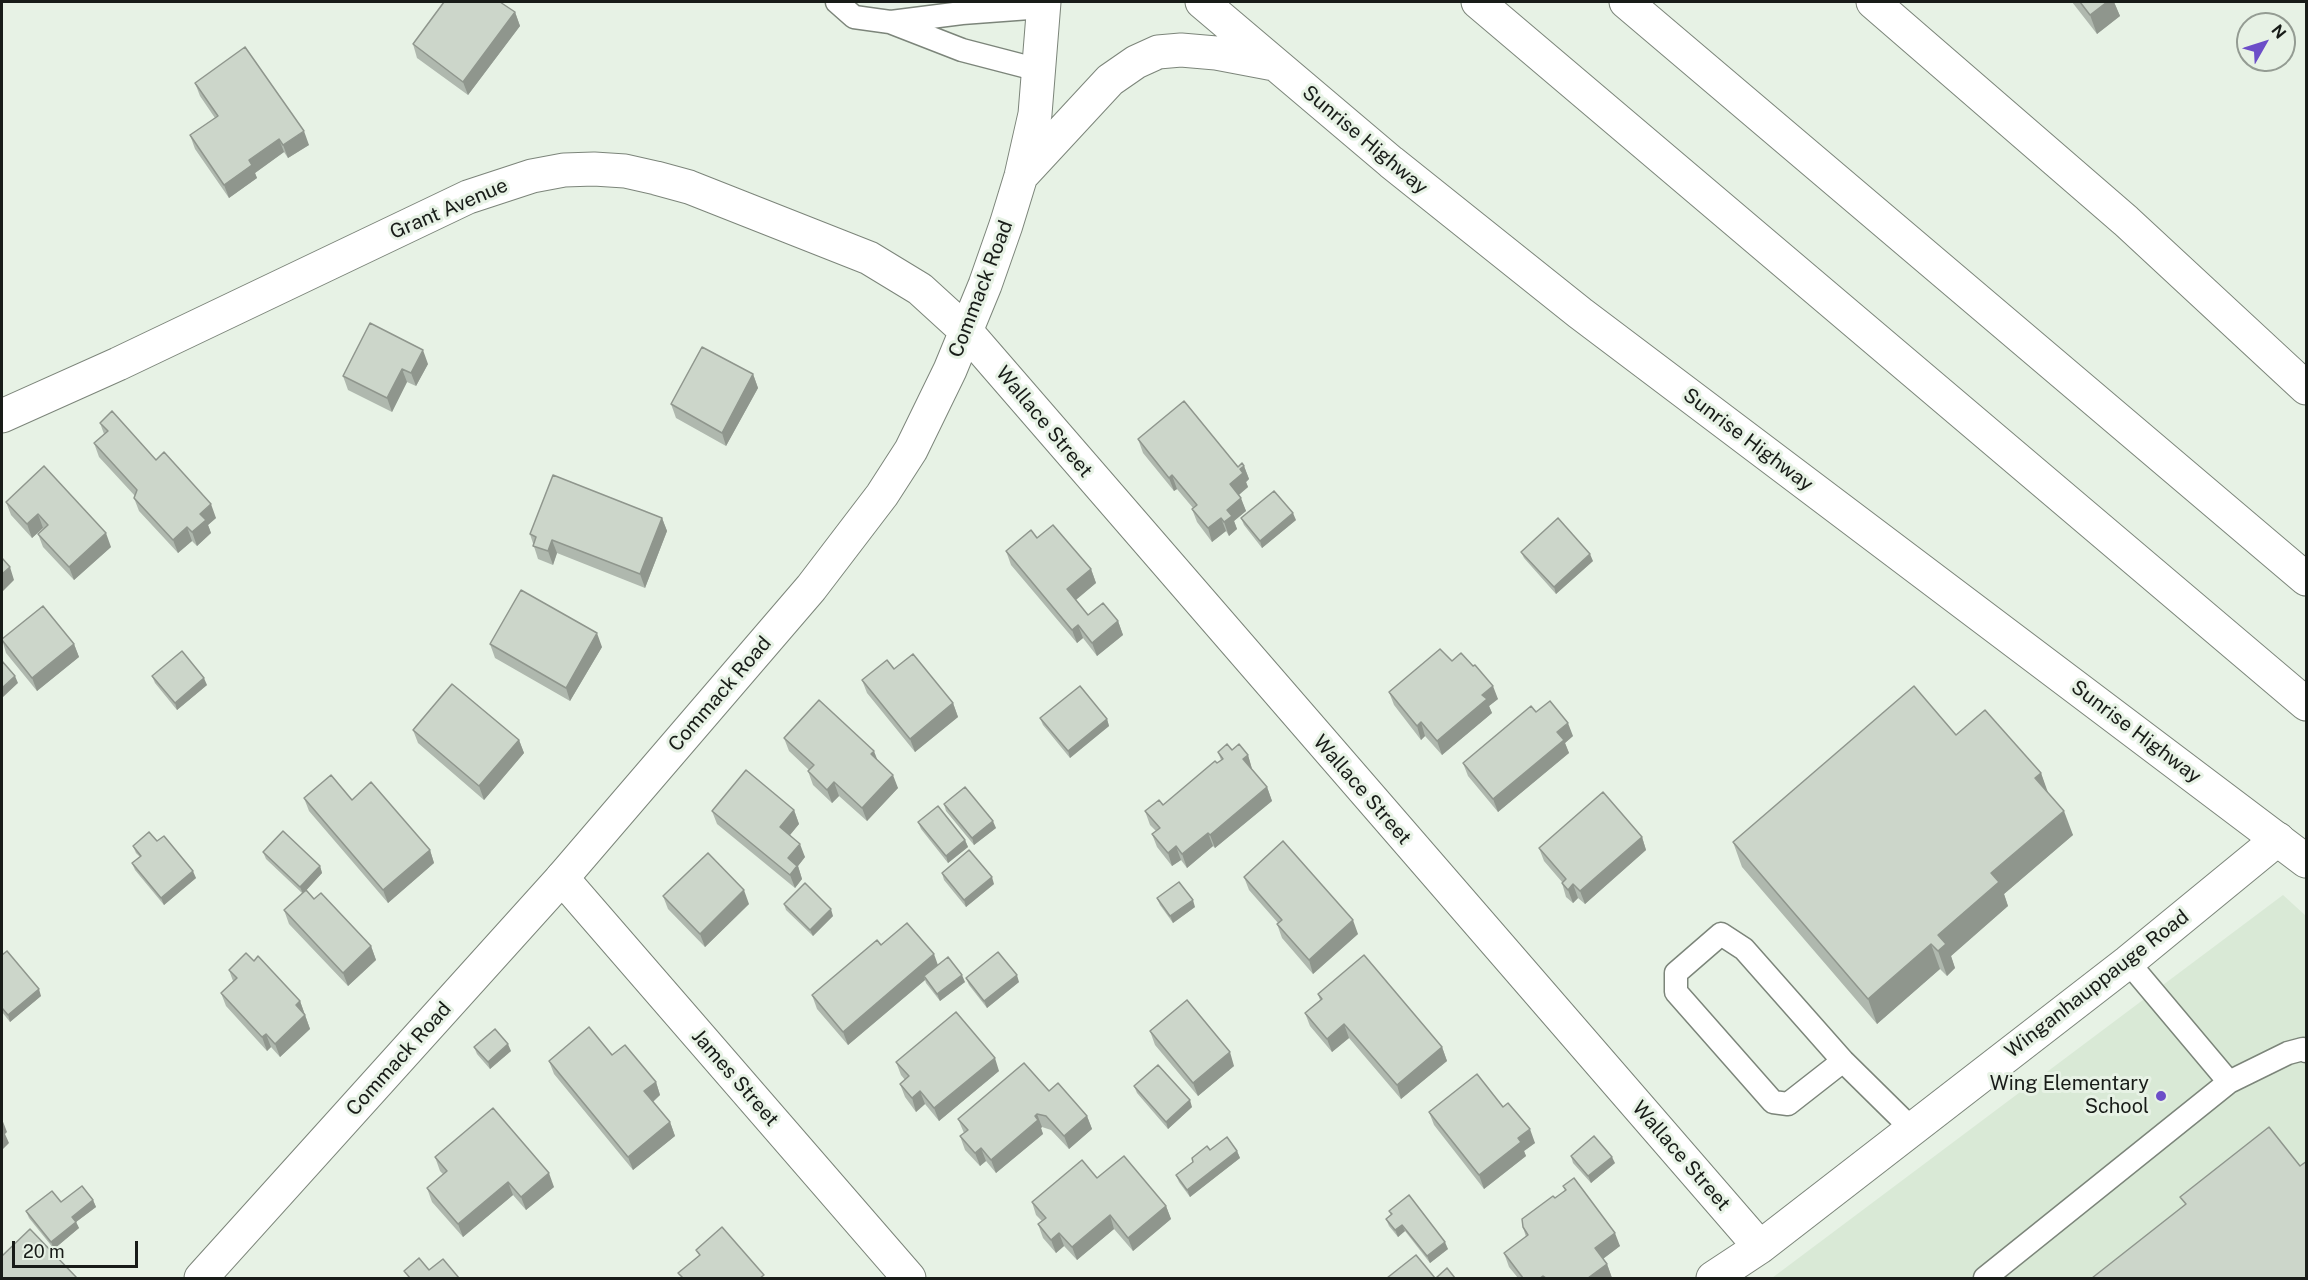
<!DOCTYPE html>
<html>
<head>
<meta charset="utf-8">
<style>
	body { margin:0 }
	#map { position:relative; width:2308px; height:1280px; overflow:hidden; background:#e7f2e5; font-family:"Public Sans",sans-serif }
	canvas { display:block }
	.frame { position:absolute; inset:0; border:3px solid #181c18; pointer-events:none }
	.north { position:absolute; left:2236px; top:12px; width:60px; height:60px; box-sizing:border-box; background:#e7f2e5; border:2px solid #949c93; border-radius:50%; rotate:51deg; font-size:16px; font-weight:700; line-height:24px; text-align:center; color:#181c18 }
	.north::after { content:''; display:block; margin:auto; width:21px; height:27px; background:#6c4ec8; clip-path:polygon(50% 0,100% 100%,50% 72%,0 100%) }
	.scale { position:absolute; left:12px; top:1241px; width:126px; height:27px; box-sizing:border-box; border:3px solid #181c18; border-top:0; padding-left:8px; font-size:18px; line-height:21px; white-space:nowrap; color:#181c18; -webkit-text-stroke:4px #e7f2e5; paint-order:stroke }
</style>
</head>
<body>
<div id="map">
<canvas width="2308" height="1280"></canvas>
<div class="frame"></div>
<div class="north">N</div>
<div class="scale">20 m</div>
</div>
<script>
const c = document.querySelector('canvas').getContext('2d');
c.lineJoin = 'round';
function paint(path, color) { c.fillStyle = color; c.fill(path, 'evenodd'); }
const shape = rows => new Path2D(rows.map(r => 'M' + r).join(''));
function strokePath(path, color, width, dash) { c.strokeStyle = color; c.lineWidth = width; c.lineCap = dash ? 'butt' : 'round'; c.setLineDash(dash || []); c.stroke(path); }
function drawText(font, color, halo, rows, align = 'center') {
  c.font = font + ' "Public Sans",sans-serif'; c.lineWidth = 6; c.setLineDash([]); c.textBaseline = 'middle'; c.strokeStyle = halo; c.fillStyle = color; for (const [text, x, y, turn = 0] of rows) {
    c.save(); c.translate(x, y); c.rotate((+turn || 0) * Math.PI / 180); c.textAlign = isNaN(turn) ? turn : align; if (halo) c.strokeText(text, 0, 0); c.fillText(text, 0, 0); c.restore();
  }
}
const built = shape([
	[2283,895,2306,916,2306,1278,1772,1278]
]);
const lane = shape([
	[837,2,854,17,890,22,962,50,1039,70],
	[891,22,962,13,1043,7],
	[1843,1061,1788,1104,1773,1102,1676,992,1676,973,1721,934,1744,949,1843,1061,1912,1129],
	[2229,1082,2288,1053,2303,1049,2306,1051],
	[1985,1278,2229,1082,2128,962]
]);
const street = shape([
	[966,331,1760,1247],
	[562,878,909,1278],
	[1713,1278,1760,1247,2128,962,2278,839]
]);
const secondary = shape([
	[1202,2,1391,162,1580,313,2306,861],
	[1873,2,2126,221,2306,388],
	[1022,175,1110,80,1136,62,1158,52,1181,50,1216,53,1274,64],
	[2,416,118,364,468,197,532,176,564,170,594,169,625,171,656,178,689,187,869,258,920,289,966,331],
	[201,1278,562,878,811,588,882,495,911,450,950,370,985,285,1006,225,1021,176,1035,114,1044,2]
]);
const highway = shape([
	[1478,2,2306,704],
	[1626,2,2306,579]
]);
const wall = shape([
	[441,2,500,2,515,12,520,26,468,95,417,58,413,44,443,3],
	[2072,2,2114,2,2120,16,2097,34],
	[195,83,309,145,288,158,284,152,255,173,257,178,229,198,195,149,190,135,215,118,200,96],
	[428,364,416,386,407,382,392,412,348,390,343,376],
	[753,374,758,388,726,446,676,418,671,404],
	[100,423,156,460,216,518,208,525,211,533,197,546,192,541,178,553,139,511,134,498,135,496,99,457,94,443,104,434],
	[1138,439,1238,467,1244,466,1249,479,1246,482,1248,487,1239,495,1246,511,1234,521,1237,529,1229,536,1226,531,1212,542,1197,522,1192,509,1193,508,1177,489,1174,491,1143,453],
	[6,502,111,547,74,580,43,547,38,534,44,529,43,528,32,538,11,515],
	[662,518,667,531,645,588,557,553,553,565,538,559,530,534],
	[1241,518,1296,520,1262,548,1244,525],
	[1037,538,1091,569,1096,583,1076,600,1088,615,1118,621,1123,635,1097,656,1083,638,1077,643,1011,565,1006,551],
	[1521,552,1593,561,1556,594,1524,558],
	[2,639,74,644,79,657,37,691,6,653],
	[490,644,602,647,570,701,495,658],
	[1452,661,1498,699,1489,706,1492,713,1442,755,1425,736,1421,740,1394,705,1389,692],
	[152,676,207,685,177,710,155,683],
	[862,680,953,703,958,717,915,752,867,693],
	[1536,712,1573,736,1565,743,1569,753,1498,812,1468,776,1463,763],
	[1040,718,1107,719,1109,726,1070,758,1043,725],
	[413,730,519,740,524,753,484,800,418,743],
	[1956,735,2041,773,2047,792,2073,835,2004,894,2008,906,1951,956,1955,968,1947,976,1940,969,1877,1024,1742,867,1733,842],
	[784,738,878,760,898,788,867,821,839,796,832,803,813,785,808,771,809,770,789,751],
	[1232,750,1248,755,1252,769,1267,787,1272,801,1215,848,1213,846,1187,868,1181,860,1172,866,1157,847,1152,834,1156,831,1150,825,1145,811,1163,805,1221,760,1218,752],
	[304,798,352,800,430,850,434,863,388,903,309,811],
	[944,804,996,828,974,845,946,811],
	[794,810,799,824,790,835,805,857,798,866,802,879,795,888,717,824,712,811],
	[918,822,965,840,968,847,948,863,921,829],
	[1642,837,1646,850,1585,904,1578,898,1573,903,1566,897,1562,883,1562,882,1544,861,1539,848],
	[157,841,196,878,164,905,135,870,132,863,140,857,136,853,133,846],
	[263,852,320,866,322,873,306,890,314,899,371,946,376,960,348,986,289,924,284,910,302,893,266,859],
	[942,873,994,884,966,907,944,880],
	[1244,877,1358,934,1313,974,1282,938,1277,924,1278,923,1249,890],
	[663,896,749,904,705,947,668,909],
	[1157,898,1195,907,1173,923,1160,905],
	[784,904,833,916,813,936,786,910],
	[881,945,938,965,965,982,940,1001,926,983,925,980,848,1045,817,1009,812,995],
	[2,955,41,996,10,1022,2,1012],
	[254,961,300,1001,310,1029,280,1057,271,1047,267,1051,226,1006,221,993,233,981,229,970],
	[966,978,1019,982,987,1008,969,985],
	[1318,994,1442,1047,1447,1061,1401,1099,1349,1038,1332,1052,1310,1026,1305,1013,1320,1000],
	[1150,1031,1234,1066,1198,1096,1155,1045],
	[474,1047,511,1051,490,1069,477,1054],
	[612,1055,656,1082,660,1095,653,1102,670,1122,675,1136,633,1170,554,1074,549,1061],
	[896,1062,999,1071,939,1121,925,1104,916,1112,905,1097,900,1084,905,1080,901,1075],
	[1134,1086,1192,1107,1168,1129,1137,1093],
	[1049,1091,1087,1116,1092,1129,1069,1149,1051,1130,1042,1127,1041,1128,1043,1134,996,1173,986,1161,980,1166,965,1150,960,1136,964,1133,958,1119],
	[1503,1107,1535,1143,1524,1151,1526,1156,1484,1189,1434,1125,1429,1112],
	[1237,1151,1240,1158,1190,1197,1179,1182,1176,1175],
	[1571,1156,1615,1163,1591,1183,1573,1163],
	[435,1157,554,1187,526,1210,513,1195,463,1237,432,1202,427,1188,443,1174,440,1171],
	[1097,1178,1166,1206,1171,1219,1133,1251,1114,1229,1077,1260,1064,1246,1056,1253,1043,1238,1038,1224,1042,1221,1036,1215,1032,1202],
	[1563,1186,1620,1246,1603,1259,1607,1264,1612,1278,1518,1278,1509,1267,1504,1253,1526,1237,1523,1227,1555,1198,1565,1190],
	[93,1200,96,1207,76,1222,79,1228,54,1249,29,1218,26,1211,61,1202],
	[1389,1211,1448,1249,1430,1263,1405,1231,1398,1237,1389,1226,1386,1219,1391,1215]
]);
const shadedWall = shape([
	[2107,2,2114,2,2120,16,2097,34,2090,15],
	[515,12,520,26,468,95,463,82],
	[304,131,309,145,288,158,283,145],
	[279,139,284,152,255,173,257,178,229,198,224,185,249,160],
	[423,350,428,364,416,386,411,373],
	[402,369,407,382,392,412,387,398],
	[753,374,758,388,726,446,722,433],
	[1244,466,1249,479,1246,482,1248,487,1235,498,1230,484,1240,469],
	[1172,475,1177,489,1174,491,1169,478],
	[1241,498,1246,511,1234,521,1237,529,1229,536,1224,522,1227,510],
	[211,504,216,518,208,525,211,533,197,546,192,532,200,514],
	[1293,513,1296,520,1262,548,1260,541],
	[38,514,43,528,32,538,27,524],
	[662,518,667,531,645,588,640,574],
	[1221,518,1226,531,1212,542,1208,528],
	[187,527,192,541,178,553,173,540],
	[106,533,111,547,74,580,69,567],
	[552,540,557,553,553,565,548,551],
	[1590,554,1593,561,1556,594,1554,587],
	[10,567,14,580,2,592,2,574],
	[1091,569,1096,583,1072,603,1067,589],
	[1118,621,1123,635,1097,656,1092,643],
	[1078,625,1083,638,1077,643,1072,630],
	[597,633,602,647,570,701,566,688],
	[74,644,79,657,37,691,32,678],
	[15,676,18,683,2,698,2,688],
	[204,678,207,685,177,710,175,703],
	[1493,686,1498,699,1489,706,1492,713,1442,755,1437,741,1482,695],
	[953,703,958,717,915,752,910,739],
	[1107,719,1109,726,1070,758,1068,751],
	[1421,722,1425,736,1421,740,1417,726],
	[1568,723,1573,736,1565,743,1569,753,1498,812,1493,799,1557,732],
	[519,740,524,753,484,800,479,786],
	[874,751,879,764,871,754],
	[1248,755,1252,769,1248,772,1243,759],
	[2041,773,2050,798,2035,778],
	[893,775,898,788,867,821,862,808],
	[834,782,839,796,832,803,827,790],
	[1267,787,1272,801,1215,848,1210,835],
	[794,810,799,824,785,841,780,827],
	[2064,811,2073,835,2004,894,2008,906,1951,956,1955,968,1947,976,1938,951,1938,935,1991,873],
	[993,821,996,828,974,845,972,838],
	[1208,833,1213,846,1187,868,1182,854],
	[1642,837,1646,850,1585,904,1580,891],
	[965,840,968,847,948,863,946,856],
	[800,844,805,857,798,866,802,879,795,888,790,875,788,858],
	[1176,846,1181,860,1172,866,1168,853],
	[430,850,434,863,388,903,383,890],
	[320,866,322,873,303,894,300,887],
	[193,871,196,878,164,905,161,898],
	[992,877,994,884,966,907,964,900],
	[1573,884,1578,898,1573,903,1568,890],
	[744,890,749,904,705,947,700,934],
	[1193,900,1195,907,1173,923,1170,916],
	[831,909,833,916,813,936,810,930],
	[1353,920,1358,934,1313,974,1309,960],
	[1931,944,1940,969,1877,1024,1868,999],
	[371,946,376,960,348,986,343,973],
	[934,954,939,968,924,976,925,980,848,1045,843,1032],
	[962,975,965,982,940,1001,937,994],
	[1017,975,1019,982,987,1008,984,1001],
	[39,989,41,996,10,1022,8,1015],
	[300,1001,305,1015,296,1005],
	[305,1015,310,1029,280,1057,275,1044],
	[1344,1024,1349,1038,1332,1052,1327,1039],
	[266,1034,271,1047,267,1051,262,1037],
	[508,1044,511,1051,490,1069,488,1062],
	[1442,1047,1447,1061,1401,1099,1397,1085],
	[1230,1052,1234,1066,1198,1096,1193,1083],
	[995,1058,999,1071,939,1121,934,1108],
	[656,1082,660,1095,649,1105,644,1091],
	[920,1091,925,1104,916,1112,912,1098],
	[1190,1100,1192,1107,1168,1129,1166,1122],
	[1037,1114,1042,1127,1041,1128,1043,1134,996,1173,991,1160],
	[1087,1116,1092,1129,1069,1149,1064,1136],
	[2,1119,7,1132,5,1134,9,1143,2,1150],
	[670,1122,675,1136,633,1170,628,1157],
	[1530,1129,1535,1143,1524,1151,1526,1156,1484,1189,1479,1175,1518,1138],
	[981,1148,986,1161,980,1166,975,1153],
	[1237,1151,1240,1158,1190,1197,1187,1190],
	[1612,1157,1615,1163,1591,1183,1588,1176],
	[549,1173,554,1187,526,1210,521,1197],
	[508,1182,513,1195,463,1237,458,1224],
	[93,1200,96,1207,76,1222,79,1228,54,1249,51,1242,72,1217],
	[1166,1206,1171,1219,1133,1251,1128,1238],
	[1110,1215,1114,1229,1077,1260,1072,1247],
	[1402,1225,1405,1231,1398,1237,1395,1230],
	[1059,1233,1064,1246,1056,1253,1051,1240],
	[1615,1233,1620,1246,1600,1261,1595,1248],
	[1445,1242,1448,1249,1430,1263,1427,1256],
	[1607,1264,1612,1278,1588,1278]
]);
const building = shape([
	[444,2,500,2,515,12,463,82,413,44,444,2],
	[2080,2,2107,2,2090,15,2080,2],
	[245,47,304,131,283,145,279,139,249,160,252,165,224,185,190,135,218,116,195,83,245,47],
	[370,323,423,350,411,373,402,369,387,398,343,376,370,323],
	[702,347,753,374,722,433,671,404,702,347],
	[1184,401,1238,467,1242,463,1244,466,1240,469,1243,473,1230,484,1241,498,1227,510,1232,516,1224,522,1221,518,1208,528,1192,509,1197,505,1172,475,1169,478,1138,439,1184,401],
	[112,411,156,460,164,452,211,504,200,514,206,520,192,532,187,527,173,540,134,498,137,490,94,443,108,431,100,423,112,411],
	[44,466,106,533,69,567,38,534,48,525,38,514,27,524,6,502,44,466],
	[553,475,662,518,640,574,552,540,548,551,533,546,536,537,530,534,553,475],
	[1274,491,1293,513,1260,541,1241,518,1274,491],
	[1558,518,1590,554,1554,587,1521,552,1558,518],
	[1053,525,1091,569,1067,589,1088,615,1103,603,1118,621,1092,643,1078,625,1072,630,1006,551,1031,530,1037,538,1053,525],
	[2,558,10,567,2,574,2,558],
	[521,590,597,633,566,688,490,644,521,590],
	[43,606,74,644,32,678,2,640,2,639,43,606],
	[1440,649,1452,661,1461,653,1473,666,1475,665,1493,686,1482,695,1487,699,1437,741,1421,722,1417,726,1389,692,1440,649],
	[182,651,204,678,175,703,152,676,182,651],
	[913,654,953,703,910,739,862,680,887,660,894,669,913,654],
	[2,661,15,676,2,688,2,661],
	[452,684,519,740,479,786,413,730,452,684],
	[1080,686,1107,719,1068,751,1040,718,1080,686],
	[1914,686,1956,735,1985,710,2041,773,2035,778,2064,811,1991,873,1999,882,1938,935,1946,944,1938,951,1931,944,1868,999,1733,842,1914,686],
	[819,700,874,751,871,754,893,775,862,808,834,782,827,790,808,771,814,765,784,738,819,700],
	[1550,701,1568,723,1557,732,1564,740,1493,799,1463,763,1531,706,1536,712,1550,701],
	[1227,744,1232,750,1239,744,1248,755,1243,759,1267,787,1210,835,1208,833,1182,854,1176,846,1168,853,1152,834,1160,828,1145,811,1159,800,1163,805,1215,761,1217,763,1223,759,1218,752,1227,744],
	[746,770,794,810,780,827,800,844,788,858,797,866,790,875,712,811,746,770],
	[331,775,352,800,371,782,430,850,383,890,304,798,331,775],
	[965,787,993,821,972,838,944,804,965,787],
	[1603,792,1642,837,1580,891,1573,884,1568,890,1562,883,1566,879,1539,848,1603,792],
	[938,806,965,840,946,856,918,822,938,806],
	[283,831,320,866,300,887,263,852,283,831],
	[149,832,157,841,164,836,193,871,161,898,132,863,141,856,133,846,149,832],
	[1283,841,1353,920,1309,960,1277,924,1282,920,1244,877,1283,841],
	[969,850,992,877,964,900,942,873,969,850],
	[708,853,744,890,700,934,663,896,708,853],
	[1179,882,1193,900,1170,916,1157,898,1179,882],
	[805,883,831,909,810,930,784,904,805,883],
	[306,890,314,899,321,893,371,946,343,973,284,910,306,890],
	[907,923,934,954,843,1032,812,995,877,940,881,945,907,923],
	[7,951,39,989,8,1015,2,1008,2,955,7,951],
	[998,952,1017,975,984,1001,966,978,998,952],
	[246,953,254,961,258,956,300,1001,296,1005,305,1015,275,1044,266,1034,262,1037,221,993,237,978,229,970,246,953],
	[1364,955,1442,1047,1397,1085,1344,1024,1327,1039,1305,1013,1322,999,1318,994,1364,955],
	[948,957,962,975,937,994,924,976,948,957],
	[1187,1000,1230,1052,1193,1083,1150,1031,1187,1000],
	[956,1012,995,1058,934,1108,920,1091,912,1098,900,1084,909,1076,896,1062,956,1012],
	[589,1027,612,1055,625,1045,656,1082,644,1091,670,1122,628,1157,549,1061,589,1027],
	[495,1029,508,1044,488,1062,474,1047,495,1029],
	[1024,1063,1049,1091,1058,1083,1087,1116,1064,1136,1046,1116,1037,1114,1035,1116,1038,1120,991,1160,981,1148,975,1153,960,1136,968,1130,958,1119,1024,1063],
	[1158,1065,1190,1100,1166,1122,1134,1086,1158,1065],
	[1477,1074,1503,1107,1508,1103,1530,1129,1518,1138,1521,1142,1479,1175,1429,1112,1477,1074],
	[493,1108,549,1173,521,1197,508,1182,458,1224,427,1188,447,1171,435,1157,493,1108],
	[2269,1127,2300,1166,2307,1161,2307,1278,2092,1278,2186,1204,2180,1197,2269,1127],
	[1594,1136,1612,1157,1588,1176,1571,1156,1594,1136],
	[1227,1137,1237,1151,1187,1190,1176,1175,1193,1162,1192,1158,1207,1146,1210,1150,1227,1137],
	[1124,1156,1166,1206,1128,1238,1110,1215,1072,1247,1059,1233,1051,1240,1038,1224,1046,1218,1032,1202,1082,1160,1097,1178,1124,1156],
	[1574,1178,1615,1233,1595,1248,1607,1264,1588,1278,1546,1278,1543,1276,1540,1278,1523,1278,1504,1253,1528,1235,1523,1227,1522,1219,1553,1196,1555,1198,1566,1190,1563,1186,1574,1178],
	[82,1186,93,1200,72,1217,76,1222,51,1242,26,1211,52,1191,61,1202,82,1186],
	[1409,1195,1445,1242,1427,1256,1402,1225,1395,1230,1386,1219,1392,1214,1389,1211,1409,1195],
	[722,1227,764,1275,760,1278,683,1278,678,1273,700,1255,696,1250,722,1227],
	[30,1229,77,1278,2,1278,2,1256,30,1229],
	[1416,1255,1435,1278,1387,1278,1416,1255],
	[419,1258,429,1270,443,1259,459,1278,410,1278,404,1271,419,1258],
	[1447,1268,1455,1278,1436,1278,1447,1268]
]);
const markers = [
	[2161,1096,6,"#6c4ec8"]
];
const streetNames = [
	["Sunrise Highway",1365,140,40],
	["Grant Avenue",449,209,-23],
	["Commack Road",981,289,-69],
	["Wallace Street",1044,422,50],
	["Sunrise Highway",1748,440,37],
	["Commack Road",720,694,-49],
	["Sunrise Highway",2136,732,37],
	["Wallace Street",1362,790,49],
	["Winganhauppauge Road",2097,984,-38],
	["Commack Road",399,1059,-48],
	["James Street",735,1078,49],
	["Wallace Street",1681,1156,49]
];
const poiNames = [
	["Wing Elementary",2149,1084],
	["School",2149,1107]
];
paint(built, '#d9e9d6');
strokePath(lane, '#7c857a', 25);
strokePath(street, '#7c857a', 35);
strokePath(secondary, '#7c857a', 35);
strokePath(highway, '#7c857a', 35);
strokePath(lane, '#fff', 22);
strokePath(street, '#fff', 33);
strokePath(secondary, '#fff', 33);
strokePath(highway, '#fff', 33);
paint(wall, '#afb8ae');
paint(shadedWall, '#8f968d');
paint(building, '#ccd6ca');
strokePath(building, '#8f968d', 1.5);
for (const [x, y, r, color] of markers) { const dot = new Path2D(); dot.arc(x, y, r, 0, 2 * Math.PI); c.fillStyle = color; c.fill(dot); strokePath(dot, '#e7f2e5', 2); }
drawText('20px', '#181c18', '#e7f2e5', streetNames);
drawText('20px', '#181c18', '#e7f2e5', poiNames, 'right');
</script>
</body>
</html>
